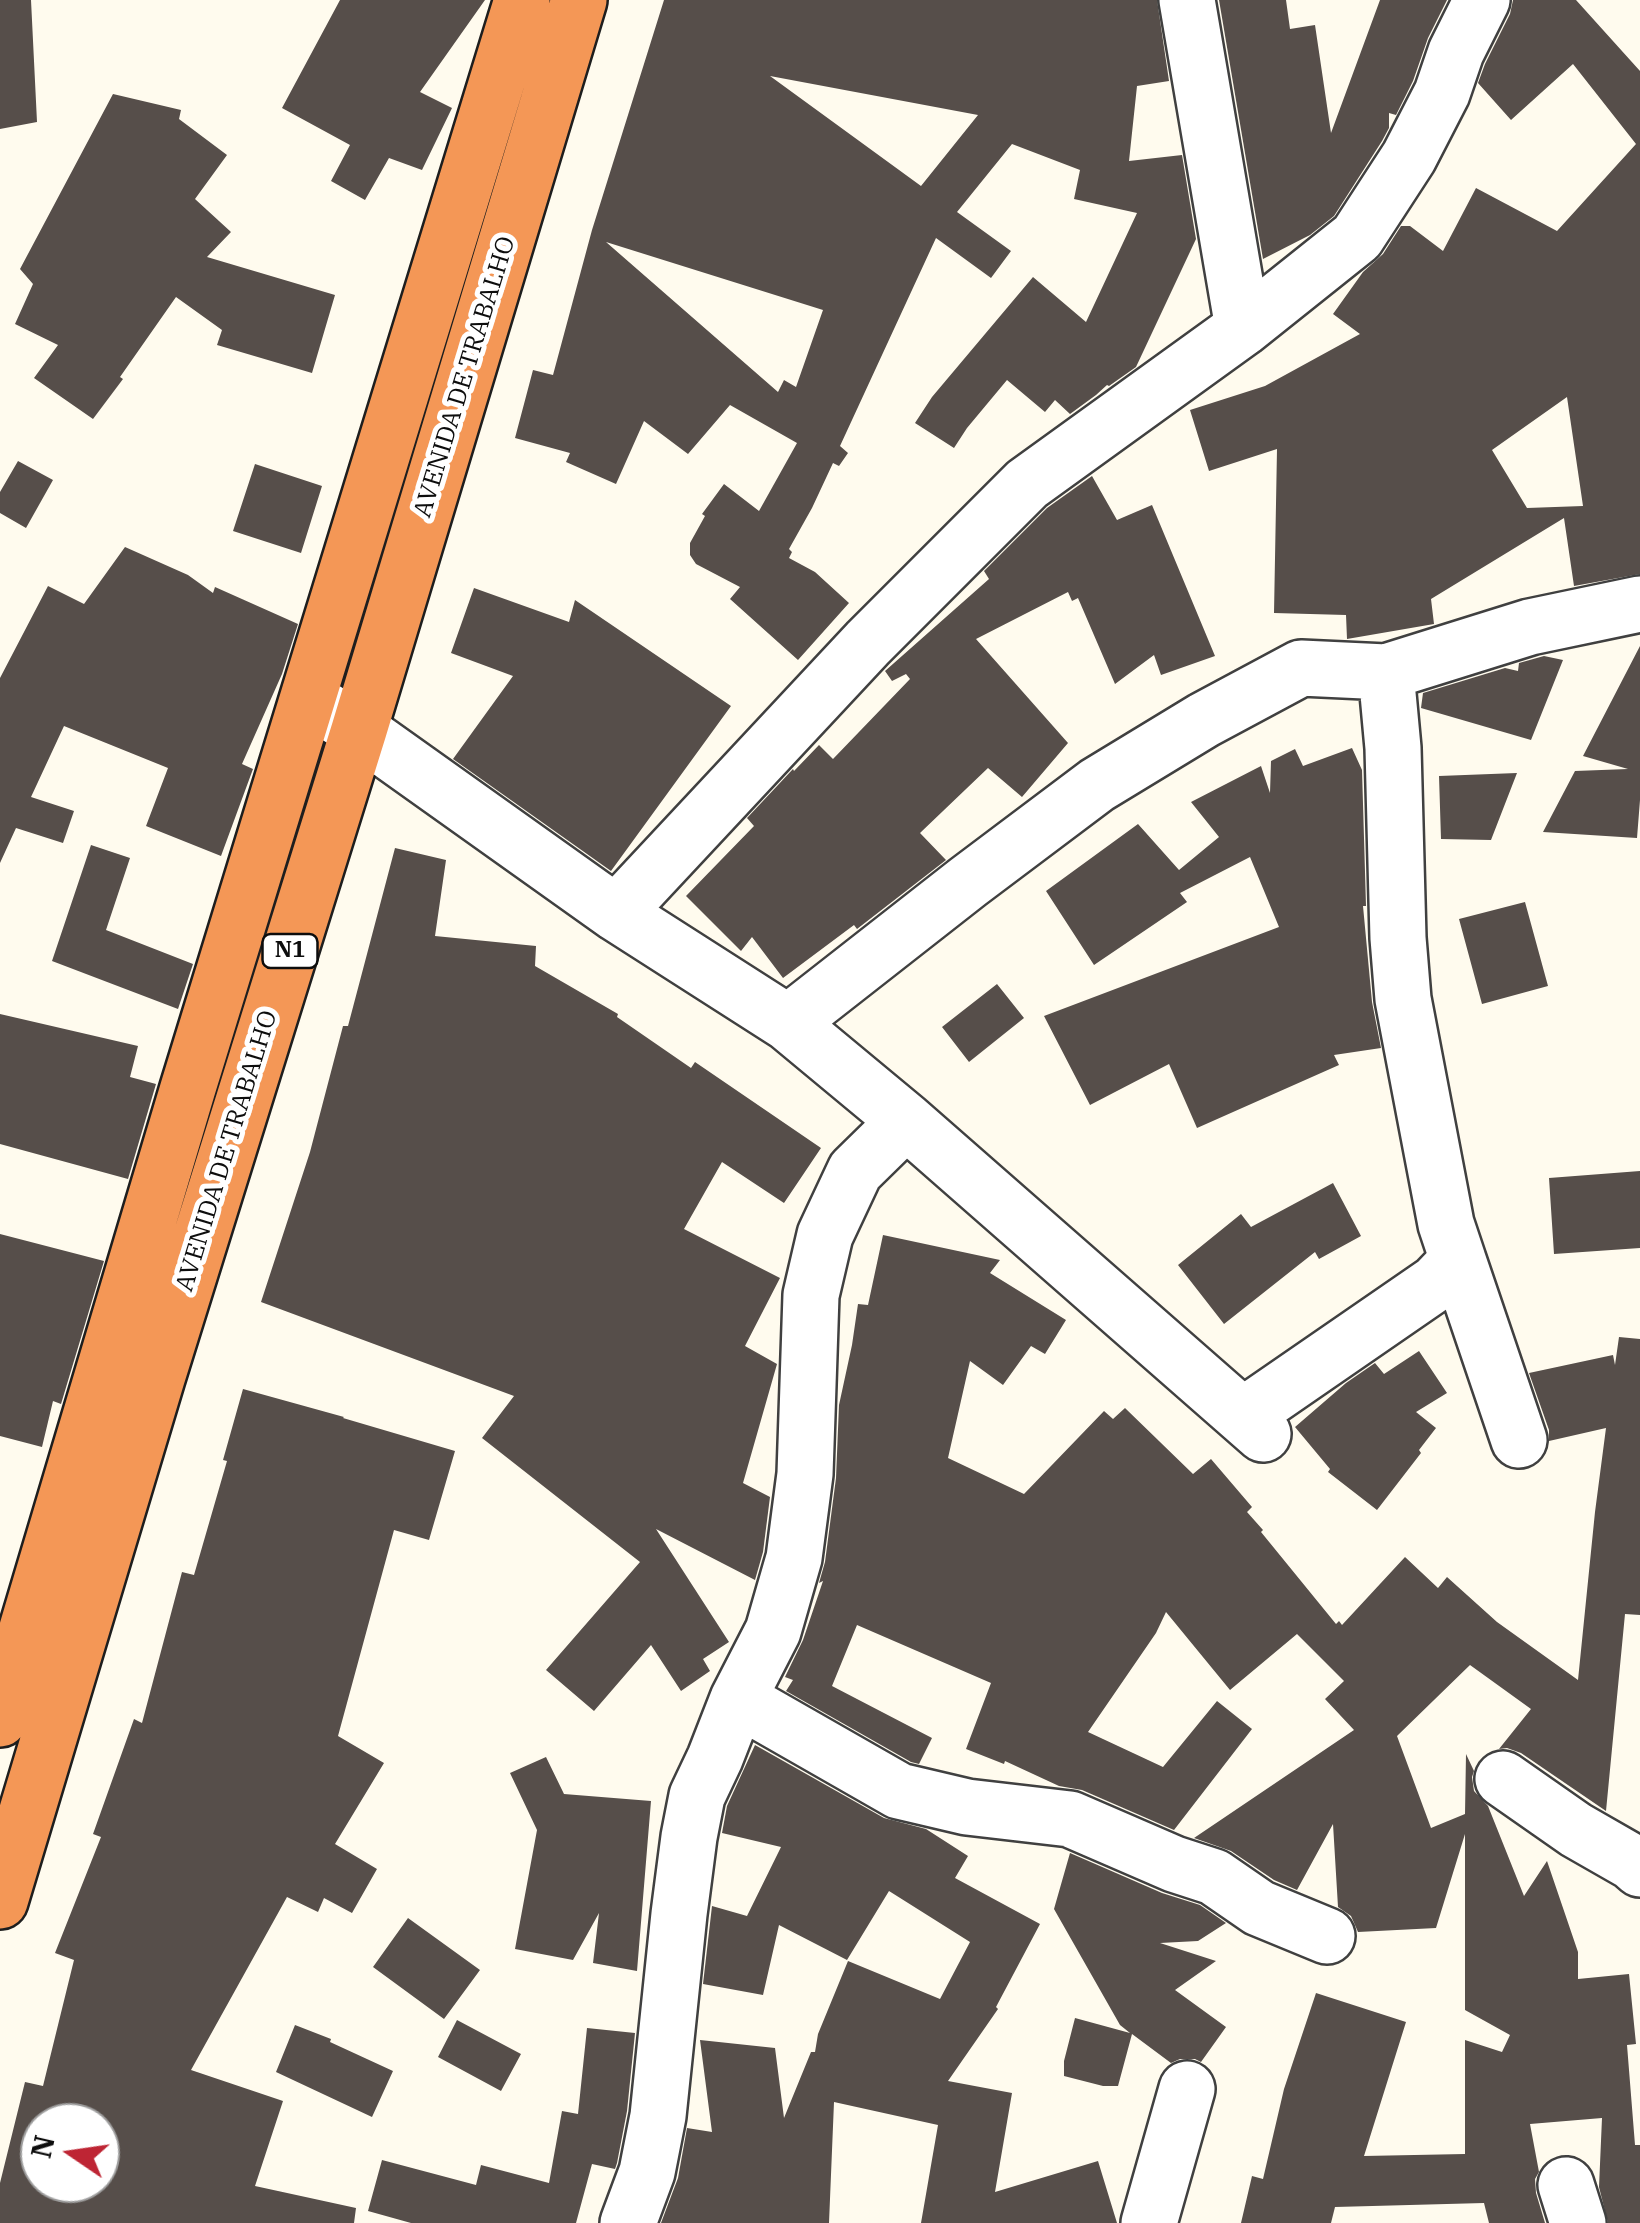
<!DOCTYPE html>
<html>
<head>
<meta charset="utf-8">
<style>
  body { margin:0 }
  #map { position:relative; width:1640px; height:2223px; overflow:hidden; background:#fffbee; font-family:"IBM Plex Serif",serif }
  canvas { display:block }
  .north { position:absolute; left:20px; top:2103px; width:100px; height:100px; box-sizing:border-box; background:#fff; border:2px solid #9e9e9e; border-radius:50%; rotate:283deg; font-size:28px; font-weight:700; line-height:40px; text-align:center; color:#0d0d0d }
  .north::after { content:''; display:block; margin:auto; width:35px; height:45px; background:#be2534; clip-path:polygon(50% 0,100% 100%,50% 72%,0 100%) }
</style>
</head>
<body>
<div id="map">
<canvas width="1640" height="2223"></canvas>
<div class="north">N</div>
</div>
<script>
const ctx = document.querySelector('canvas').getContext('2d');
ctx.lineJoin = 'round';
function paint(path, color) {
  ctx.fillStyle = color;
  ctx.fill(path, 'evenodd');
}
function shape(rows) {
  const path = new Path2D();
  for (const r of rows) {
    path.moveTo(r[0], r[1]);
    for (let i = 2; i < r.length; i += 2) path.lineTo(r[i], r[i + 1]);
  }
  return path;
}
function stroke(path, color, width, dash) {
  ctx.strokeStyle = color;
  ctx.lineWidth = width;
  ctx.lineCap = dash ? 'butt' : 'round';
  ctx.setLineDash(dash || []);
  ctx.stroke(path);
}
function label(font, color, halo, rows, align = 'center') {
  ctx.font = font + ' "IBM Plex Serif",serif';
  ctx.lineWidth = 10;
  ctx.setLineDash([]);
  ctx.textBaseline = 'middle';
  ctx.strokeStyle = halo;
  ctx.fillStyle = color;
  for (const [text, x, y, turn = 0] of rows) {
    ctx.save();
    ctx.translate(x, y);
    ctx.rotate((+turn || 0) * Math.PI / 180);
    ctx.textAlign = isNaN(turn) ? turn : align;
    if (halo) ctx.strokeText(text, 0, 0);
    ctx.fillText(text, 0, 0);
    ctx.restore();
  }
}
const building = shape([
  [0,0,31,0,37,122,0,129],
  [340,0,485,0,420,92,452,108,422,170,389,158,365,200,331,181,350,145,282,108],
  [664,0,1157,0,1169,81,1137,86,1129,161,1182,155,1196,239,1136,367,1109,386,1107,385,1096,395,1070,414,1055,400,1045,412,1007,380,967,428,954,448,915,423,932,397,1033,277,1086,322,1137,213,1074,199,1080,170,1012,144,957,212,1011,251,991,278,936,238,840,446,848,453,839,466,833,463,812,508,789,549,792,552,789,558,815,572,849,603,798,660,730,599,740,587,696,564,690,555,690,543,705,516,702,514,724,484,759,511,797,443,730,405,688,454,644,421,616,484,566,462,570,453,515,438,533,370,553,375,592,230],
  [770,76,978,115,921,186],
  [606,242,823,310,796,387,784,380,778,392],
  [1219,0,1286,0,1290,29,1315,25,1331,133,1380,0,1447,0,1428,38,1413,81,1396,115,1389,113,1389,128,1382,141,1334,216,1310,235,1263,259],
  [1513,0,1576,0,1640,71,1640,574,1574,586,1564,518,1431,599,1434,624,1347,639,1346,615,1274,613,1277,449,1209,471,1190,410,1265,386,1360,334,1333,314,1363,272,1383,254,1401,226,1410,226,1443,251,1476,188,1557,231,1636,144,1573,64,1511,120,1478,83,1485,64,1510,14],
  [1567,397,1583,506,1527,508,1492,450],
  [113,94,181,110,179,119,227,155,195,199,231,232,207,257,335,295,312,373,217,345,222,330,176,297,120,377,123,379,93,419,34,378,58,345,15,324,33,284,20,269],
  [18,461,53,480,26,528,0,513,0,492],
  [255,464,322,486,301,553,233,531],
  [1092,476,1117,520,1152,505,1215,656,1161,675,1154,655,1115,684,1078,598,1072,601,1068,592,976,639,1068,743,1022,797,988,768,920,833,946,860,857,929,854,925,783,978,752,937,741,951,686,896,754,826,747,818,793,769,794,771,819,745,833,759,910,679,906,674,892,681,885,671,989,579,984,571,1047,508],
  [125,547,188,575,213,593,215,587,298,624,282,674,242,764,253,769,221,856,146,826,168,768,64,726,31,797,74,811,63,843,16,828,0,863,0,678,48,586,84,604],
  [474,588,569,622,575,600,731,706,611,871,453,759,513,676,451,653],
  [1640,646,1640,800,1637,838,1543,832,1575,771,1628,769,1583,756],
  [1544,656,1563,660,1531,740,1421,708,1423,693,1505,668,1518,671,1519,663],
  [1352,748,1362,770,1366,906,1363,906,1372,1002,1381,1048,1334,1055,1339,1065,1197,1128,1169,1064,1090,1105,1044,1016,1279,927,1250,857,1180,893,1187,902,1094,965,1046,891,1138,824,1179,870,1219,837,1191,802,1261,766,1270,793,1271,761,1295,749,1303,766],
  [1517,773,1491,840,1441,839,1439,776],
  [91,845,130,858,106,930,193,964,178,1009,52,961],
  [395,848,446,860,435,936,536,946,535,966,618,1014,617,1017,691,1068,695,1062,821,1148,784,1203,722,1162,684,1229,780,1278,745,1346,777,1364,743,1483,770,1497,763,1552,755,1580,656,1529,729,1642,703,1659,710,1671,681,1691,651,1645,594,1711,546,1670,640,1562,482,1438,514,1396,261,1302,310,1152,343,1026,348,1026],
  [1525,902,1548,986,1482,1004,1459,919],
  [997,984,1024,1018,969,1062,942,1027],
  [0,1014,138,1046,130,1077,156,1084,128,1179,0,1144],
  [1640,1171,1640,1248,1554,1254,1549,1178],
  [1333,1183,1361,1236,1319,1259,1315,1252,1224,1324,1178,1265,1241,1214,1251,1227],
  [0,1234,104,1261,61,1404,53,1401,42,1447,0,1436],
  [883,1235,1000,1260,990,1273,1066,1320,1045,1354,1031,1346,1003,1385,970,1361,948,1458,1024,1494,1104,1411,1113,1419,1125,1408,1193,1474,1211,1459,1252,1507,1247,1512,1263,1530,1261,1532,1336,1624,1339,1621,1342,1625,1405,1557,1438,1588,1447,1577,1497,1622,1578,1680,1595,1512,1606,1428,1549,1441,1549,1430,1529,1373,1613,1355,1615,1365,1619,1337,1640,1339,1640,1615,1625,1614,1606,1811,1521,1753,1507,1748,1499,1749,1531,1709,1470,1665,1397,1736,1431,1828,1465,1814,1466,1754,1474,1771,1472,1777,1474,1791,1488,1806,1524,1896,1547,1861,1578,1952,1578,1979,1629,1974,1636,2044,1627,2045,1635,2145,1640,2145,1640,2223,1608,2223,1599,2187,1602,2118,1530,2124,1539,2172,1535,2179,1536,2193,1545,2223,1489,2223,1484,2203,1335,2207,1331,2223,1241,2223,1252,2176,1263,2179,1284,2089,1316,1993,1406,2022,1364,2156,1465,2154,1465,2040,1502,2052,1510,2035,1465,2010,1465,1834,1436,1928,1358,1932,1351,1916,1338,1907,1333,1824,1297,1890,1274,1880,1231,1851,1194,1838,1354,1730,1325,1699,1344,1681,1297,1634,1230,1690,1166,1612,1156,1633,1088,1732,1163,1767,1217,1701,1252,1729,1174,1830,1082,1790,1059,1786,1005,1761,1004,1764,966,1749,991,1683,857,1625,832,1686,932,1738,919,1764,911,1762,786,1691,793,1680,785,1677,803,1640,823,1581,819,1583,825,1562,836,1478,839,1405,852,1345,858,1304,868,1305],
  [1419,1351,1447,1393,1416,1412,1436,1428,1419,1450,1421,1453,1377,1510,1328,1472,1330,1469,1295,1427,1346,1383,1375,1363,1384,1374],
  [243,1389,344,1417,343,1418,455,1451,429,1540,394,1530,338,1736,384,1763,335,1844,377,1869,352,1913,324,1898,318,1912,287,1897,191,2070,283,2101,255,2186,356,2208,354,2223,0,2223,0,2183,25,2082,43,2086,74,1960,55,1953,101,1837,93,1834,134,1719,142,1723,182,1572,194,1575,227,1461,223,1460],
  [40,2123,100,2123,100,2183,40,2183],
  [755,1745,884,1818,926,1829,968,1856,955,1878,1040,1924,996,2007,998,2009,948,2081,1012,2093,995,2192,1098,2161,1117,2223,921,2223,938,2125,834,2102,829,2223,661,2223,678,2178,687,2128,712,2132,700,2040,775,2048,784,2118,811,2052,815,2052,818,2034,848,1961,940,1999,970,1942,889,1891,847,1960,779,1925,763,1995,703,1984,712,1906,747,1916,781,1847,722,1833,727,1806],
  [546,1757,564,1794,651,1801,637,1971,593,1963,599,1913,573,1960,515,1949,537,1830,510,1773],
  [1070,1853,1162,1893,1200,1905,1226,1923,1198,1941,1160,1943,1216,1961,1175,1990,1226,2027,1201,2062,1195,2059,1180,2059,1171,2063,1132,2034,1118,2086,1103,2086,1064,2076,1064,2061,1075,2018,1130,2033,1120,2025,1054,1909],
  [408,1918,480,1970,444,2019,373,1967],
  [457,2020,521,2054,501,2091,438,2057],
  [295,2025,331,2039,330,2042,393,2071,372,2117,276,2072],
  [587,2028,635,2033,627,2111,617,2163,615,2169,592,2164,576,2223,411,2223,368,2211,382,2160,476,2185,481,2165,549,2183,562,2111,578,2114]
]);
const minor = shape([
  [1187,0,1243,328],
  [321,707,359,730,616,913,788,1023,906,1121,1263,1434],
  [616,913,868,643,1027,484,1243,328,1357,237,1409,157,1442,93,1456,52,1482,0],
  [788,1023,968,882,1097,785,1204,720,1301,668,1386,672,1530,627,1640,604],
  [1458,1260,1519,1440],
  [1243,1416,1436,1283,1458,1260,1446,1224,1403,999,1398,938,1393,748,1386,672],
  [738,1699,899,1791,967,1807,1070,1819,1174,1864,1214,1877,1259,1908,1327,1936],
  [1503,1779,1576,1830,1632,1862,1640,1869],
  [1566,2185,1578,2223],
  [628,2223,647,2172,658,2116,679,1914,689,1837,697,1796,715,1758,738,1699,773,1631,794,1558,805,1474,811,1295,825,1235,855,1171,906,1121],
  [1149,2223,1187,2089]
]);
const highway = shape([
  [0,1719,188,1088,522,0],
  [0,1901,157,1378,359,730,579,0]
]);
const shields = [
  [290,951,55]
];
const shieldNames = [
  ["N1",290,951]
];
const streetNames = [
  ["AVENIDA DE TRABALHO",465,377,-73],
  ["AVENIDA DE TRABALHO",227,1151,-73]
];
paint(building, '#564e4a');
stroke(minor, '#404040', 60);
stroke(highway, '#1e1e1e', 60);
stroke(minor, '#fff', 55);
stroke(highway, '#f49756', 55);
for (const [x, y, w] of shields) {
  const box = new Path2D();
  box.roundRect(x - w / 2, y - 17, w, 34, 8);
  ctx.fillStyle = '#fff';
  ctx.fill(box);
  stroke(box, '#0d0d0d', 2.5);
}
label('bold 22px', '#0d0d0d', null, shieldNames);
label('25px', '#0d0d0d', '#fff', streetNames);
</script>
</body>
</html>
